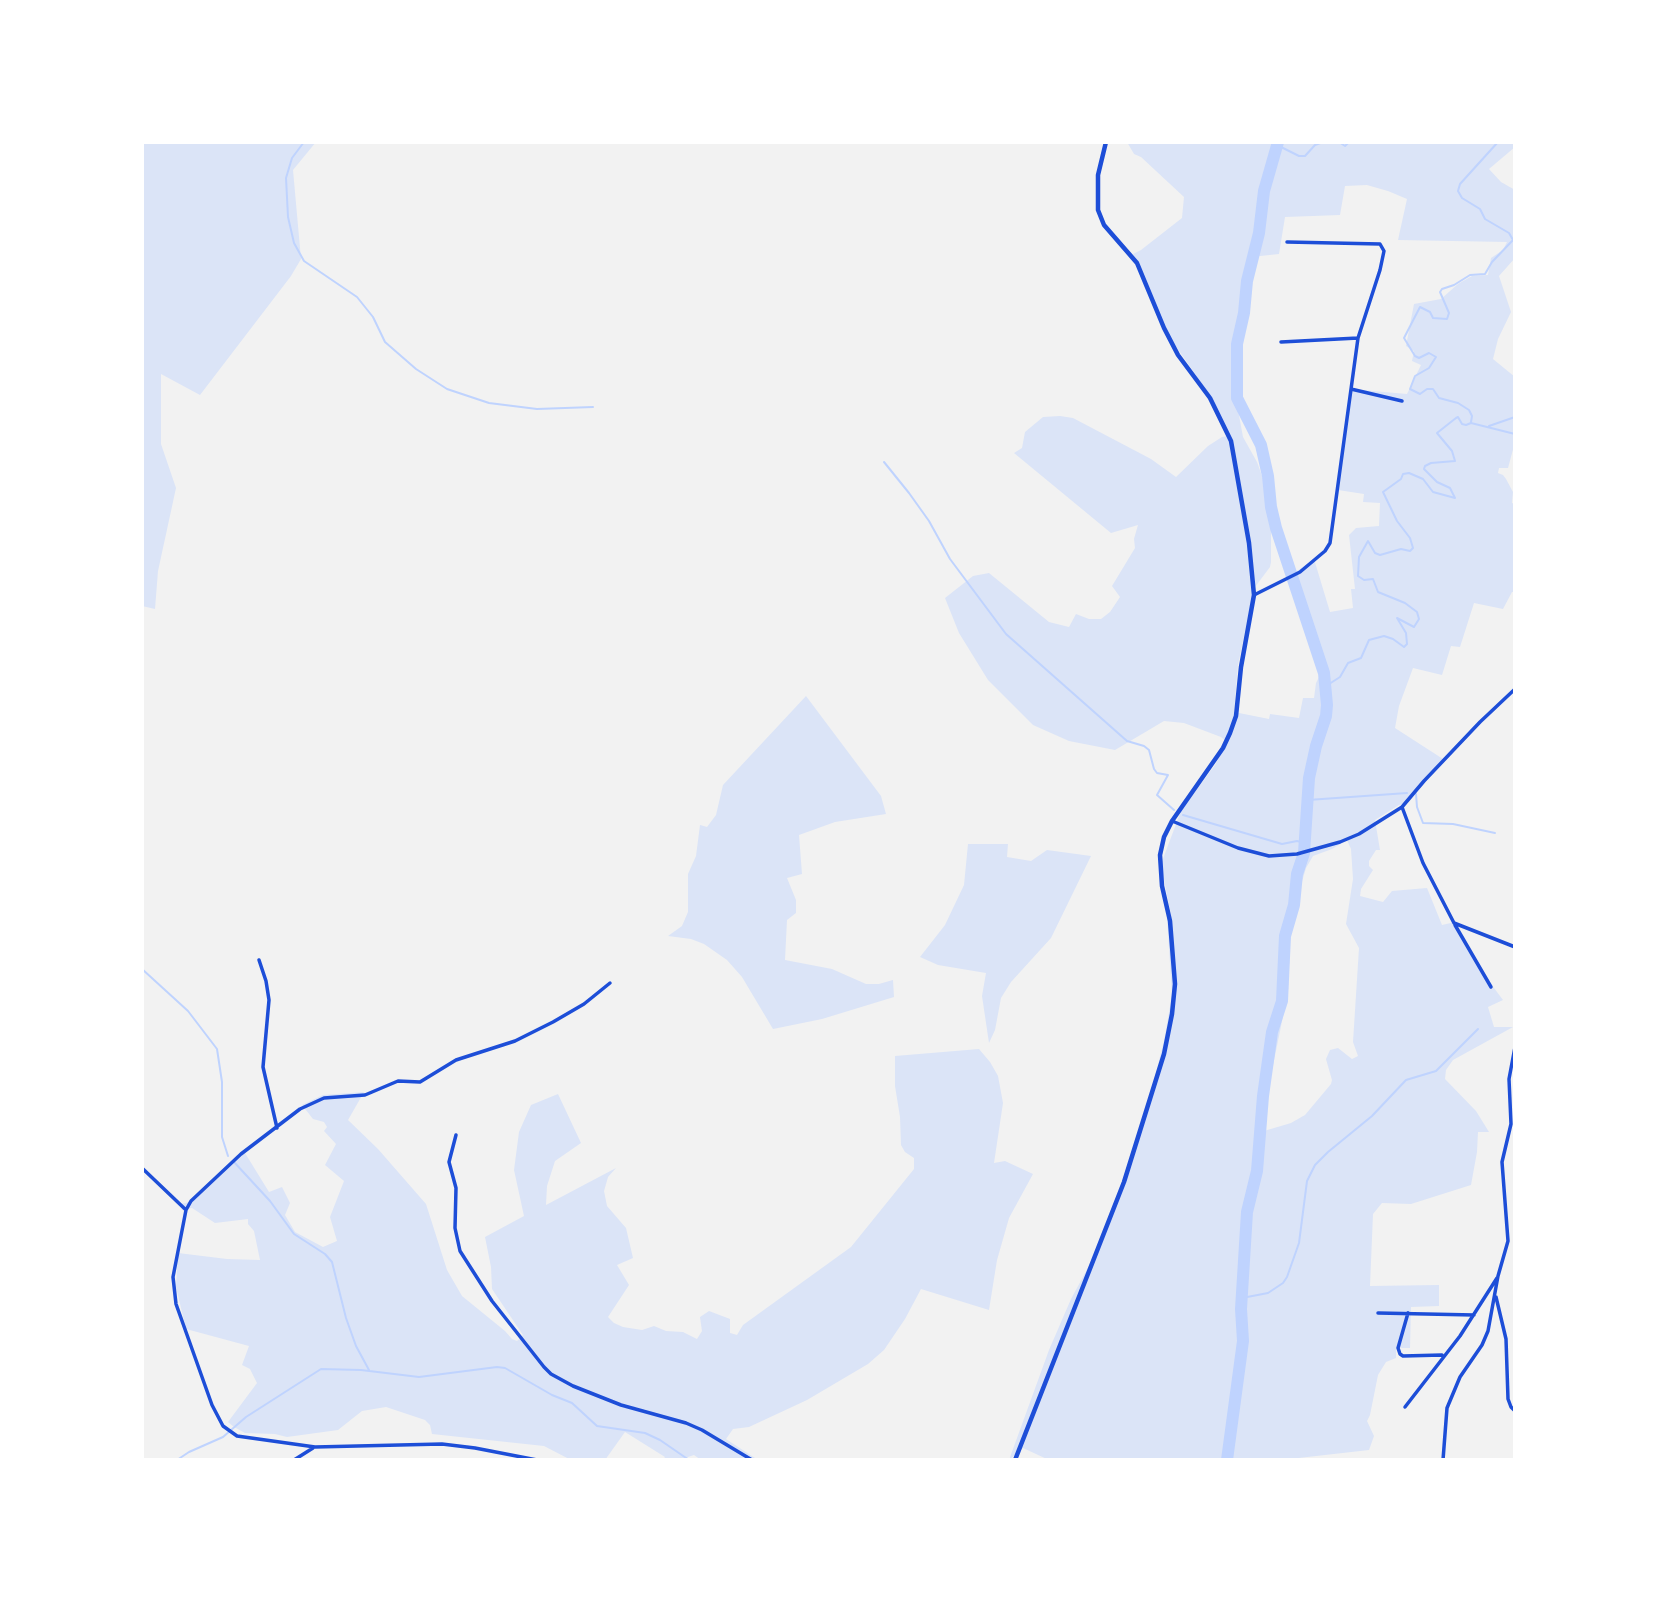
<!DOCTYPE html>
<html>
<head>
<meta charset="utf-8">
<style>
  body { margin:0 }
  #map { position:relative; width:1657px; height:1602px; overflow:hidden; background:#f2f2f2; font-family:Ubuntu,sans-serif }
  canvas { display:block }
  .frame { position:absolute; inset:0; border:144px solid #fff; pointer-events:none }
</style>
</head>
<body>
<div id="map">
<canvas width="1657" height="1602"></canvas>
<div class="frame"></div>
</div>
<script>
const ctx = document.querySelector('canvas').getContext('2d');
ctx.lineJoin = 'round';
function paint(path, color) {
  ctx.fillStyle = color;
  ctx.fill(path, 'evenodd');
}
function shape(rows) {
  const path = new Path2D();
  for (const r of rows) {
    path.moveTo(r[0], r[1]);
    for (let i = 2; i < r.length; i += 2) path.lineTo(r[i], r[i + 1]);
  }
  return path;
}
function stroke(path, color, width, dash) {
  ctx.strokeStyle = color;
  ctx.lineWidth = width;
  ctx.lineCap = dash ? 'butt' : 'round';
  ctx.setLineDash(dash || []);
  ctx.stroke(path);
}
const green = shape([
  [142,142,316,142,293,170,301,259,291,276,200,395,161,374,161,444,176,488,158,571,155,609,142,606],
  [1127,142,1515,142,1515,147,1489,169,1501,182,1515,190,1515,258,1499,276,1511,312,1498,339,1493,359,1515,377,1515,442,1508,468,1499,468,1498,473,1503,475,1506,479,1513,492,1512,503,1515,504,1515,592,1512,592,1503,609,1474,603,1460,647,1451,646,1442,675,1413,668,1399,706,1395,728,1443,759,1410,795,1409,802,1399,805,1375,820,1380,850,1376,850,1369,861,1369,866,1373,870,1361,889,1360,896,1383,902,1392,891,1427,888,1442,925,1455,922,1482,972,1503,1000,1488,1007,1494,1027,1513,1027,1453,1060,1446,1070,1445,1079,1476,1111,1489,1132,1478,1132,1477,1152,1471,1185,1411,1204,1382,1203,1373,1214,1370,1286,1439,1285,1439,1306,1411,1307,1410,1348,1396,1348,1396,1358,1386,1362,1378,1375,1370,1415,1367,1421,1374,1436,1369,1450,1281,1460,1049,1460,1023,1448,1009,1460,1049,1350,1071,1299,1104,1238,1152,1088,1164,1041,1172,995,1167,916,1171,915,1161,864,1181,811,1215,765,1227,742,1221,737,1184,723,1164,721,1115,750,1069,741,1033,725,988,680,959,633,945,598,973,576,989,573,1049,622,1069,627,1076,614,1089,619,1101,619,1110,612,1120,597,1112,586,1135,548,1134,539,1138,525,1111,533,1014,453,1022,448,1025,432,1043,417,1060,416,1073,418,1151,459,1176,477,1208,446,1222,437,1229,436,1207,391,1168,335,1144,286,1133,254,1141,250,1182,218,1184,197,1141,157,1134,154],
  [1367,185,1388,191,1407,199,1398,240,1507,242,1503,250,1491,258,1488,275,1472,276,1458,284,1441,299,1414,304,1406,346,1414,351,1412,361,1421,365,1407,394,1350,389,1338,490,1364,494,1363,502,1380,503,1379,526,1356,528,1349,535,1355,589,1351,589,1353,608,1330,612,1314,559,1290,576,1290,585,1323,669,1316,683,1314,698,1303,698,1299,718,1270,714,1269,719,1234,712,1238,665,1250,607,1255,587,1270,567,1271,562,1271,525,1266,487,1257,462,1243,437,1236,399,1237,347,1248,297,1251,257,1279,254,1285,217,1340,215,1345,186],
  [1347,840,1351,849,1353,879,1346,924,1359,948,1353,1042,1358,1056,1352,1059,1338,1048,1330,1050,1326,1059,1332,1080,1331,1084,1305,1115,1291,1123,1264,1131,1269,1085,1288,992,1291,919,1306,868,1313,856,1332,849],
  [806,696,881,796,886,814,835,822,799,835,802,874,787,878,796,900,796,913,787,920,785,960,832,969,866,984,879,984,893,980,894,997,822,1019,773,1029,742,977,727,960,704,944,691,939,668,936,682,926,688,912,688,874,696,856,700,825,707,827,716,815,723,785],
  [968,844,1008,844,1007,857,1031,861,1047,850,1091,856,1051,938,1011,982,1001,998,995,1030,989,1043,982,996,986,973,938,965,920,957,945,925,964,885],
  [979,1049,990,1062,998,1076,1003,1103,994,1163,1005,1161,1033,1174,1009,1218,997,1260,989,1310,921,1289,905,1319,884,1350,868,1364,807,1400,749,1427,733,1429,726,1439,758,1460,701,1460,694,1455,688,1457,686,1460,663,1460,665,1457,625,1432,605,1460,571,1460,544,1446,432,1434,430,1425,425,1420,386,1407,362,1411,338,1430,287,1437,275,1434,245,1433,234,1427,228,1422,257,1383,250,1369,242,1365,249,1346,186,1329,176,1287,178,1253,227,1259,260,1260,254,1231,248,1224,248,1219,215,1223,192,1208,182,1210,181,1204,193,1201,245,1153,269,1192,282,1187,290,1203,285,1215,295,1232,323,1247,337,1241,330,1217,344,1181,325,1165,336,1144,324,1131,327,1127,324,1122,313,1119,302,1105,323,1095,364,1092,348,1120,378,1149,426,1204,447,1270,462,1296,505,1331,512,1339,517,1341,523,1335,492,1289,491,1267,485,1237,524,1216,514,1170,519,1132,531,1105,558,1094,581,1143,555,1161,547,1186,546,1205,616,1168,608,1177,604,1191,607,1206,626,1228,633,1258,617,1265,629,1285,608,1317,614,1323,623,1327,642,1330,654,1326,666,1331,683,1332,697,1339,702,1331,700,1317,709,1311,730,1319,730,1333,737,1335,743,1325,851,1247,914,1169,914,1158,905,1152,901,1145,900,1117,895,1086,895,1056]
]);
const stream = shape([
  [304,142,292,158,286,178,288,217,294,243,304,261,357,297,373,317,385,342,416,369,447,389,489,403,537,409,593,407],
  [1339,142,1345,146,1349,142],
  [1276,150,1281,147,1299,156,1305,156,1315,145,1323,142],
  [1471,422,1472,416,1469,410,1458,403,1439,398,1433,389,1427,389,1420,394,1410,389,1415,376,1429,368,1436,357,1429,353,1419,358,1415,356,1404,338,1420,307,1430,312,1433,318,1447,319,1449,313,1440,292,1442,289,1454,285,1470,275,1485,274,1492,262,1513,240,1509,233,1485,219,1480,209,1462,198,1458,191,1460,184,1498,142],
  [1489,426,1515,417],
  [884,462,909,493,929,521,950,559,1006,634,1127,741,1144,746,1149,750,1154,769,1157,773,1168,775,1157,795,1174,810],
  [1326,686,1340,677,1348,663,1361,658,1369,640,1384,636,1393,639,1404,647,1407,644,1406,633,1397,618,1414,627,1419,619,1417,612,1405,603,1378,592,1373,579,1364,580,1358,576,1359,557,1368,541,1375,553,1380,555,1401,549,1410,551,1413,548,1410,538,1397,521,1383,492,1401,479,1403,474,1409,473,1423,479,1433,492,1455,498,1450,488,1437,482,1424,469,1425,466,1431,463,1455,461,1452,451,1437,433,1456,418,1458,417,1462,424,1466,425,1471,423,1515,434],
  [1416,794,1417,807,1423,823,1453,824,1495,833],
  [1308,800,1407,793],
  [1183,815,1282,844,1297,841,1305,843],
  [142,969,188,1011,217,1049,222,1082,222,1137,228,1156],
  [234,1162,270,1201,294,1234,325,1254,332,1262,346,1318,356,1346,369,1370],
  [1242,1298,1268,1293,1283,1283,1287,1277,1299,1243,1307,1181,1315,1165,1328,1152,1372,1116,1406,1080,1436,1071,1478,1029],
  [177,1460,189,1452,223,1437,246,1417,321,1369,361,1370,419,1377,497,1367,505,1368,552,1395,572,1403,597,1426,645,1433,660,1440,689,1460]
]);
const river = shape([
  [1227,1460,1243,1341,1241,1309,1247,1212,1257,1171,1263,1096,1272,1032,1282,1001,1285,936,1294,905,1297,874,1304,853,1309,778,1316,746,1326,716,1327,705,1324,673,1276,528,1271,507,1268,476,1261,445,1237,398,1237,344,1244,313,1247,281,1259,233,1264,191,1278,142]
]);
const minor = shape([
  [1287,242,1380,244,1384,251,1380,270,1358,338],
  [1351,389,1402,401],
  [1254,595,1300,572,1325,551,1330,543,1358,338,1281,342],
  [1402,807,1423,863,1454,923,1515,947],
  [1172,821,1238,848,1269,856,1297,854,1340,842,1359,834,1402,807,1424,781,1480,722,1515,689],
  [1455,925,1491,987],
  [259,960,266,981,269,1000,263,1067,277,1128],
  [456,1135,449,1162,456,1188,455,1228,460,1251,492,1301,544,1367,551,1374,573,1386,621,1405,686,1423,702,1430,752,1460],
  [142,1168,186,1210],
  [1496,1297,1506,1339,1508,1399,1511,1407,1515,1411],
  [1378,1313,1474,1315],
  [1408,1313,1398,1348,1400,1354,1403,1356,1442,1355],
  [1405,1407,1460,1336,1497,1278],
  [294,1460,313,1448],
  [537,1460,475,1448,442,1444,315,1447,237,1436,223,1426,212,1405,176,1304,173,1277,186,1210,191,1201,241,1154,300,1109,324,1098,365,1095,398,1081,420,1082,456,1060,515,1041,553,1022,584,1004,610,983],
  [1443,1460,1447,1408,1460,1377,1482,1345,1488,1331,1498,1276,1508,1241,1502,1162,1511,1124,1509,1079,1515,1047]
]);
const tertiary = shape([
  [1015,1460,1124,1182,1164,1054,1172,1014,1175,984,1170,921,1162,886,1160,855,1164,837,1172,821,1223,748,1230,733,1236,716,1241,667,1254,595,1249,543,1231,441,1210,398,1178,355,1164,328,1137,263,1104,225,1098,210,1098,175,1106,142]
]);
paint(green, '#dbe4f7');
stroke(stream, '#bfd3fe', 2);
stroke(river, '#bfd3fe', 12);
stroke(minor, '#1d4ed8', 3.5);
stroke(tertiary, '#1d4ed8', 4.5);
</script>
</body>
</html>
